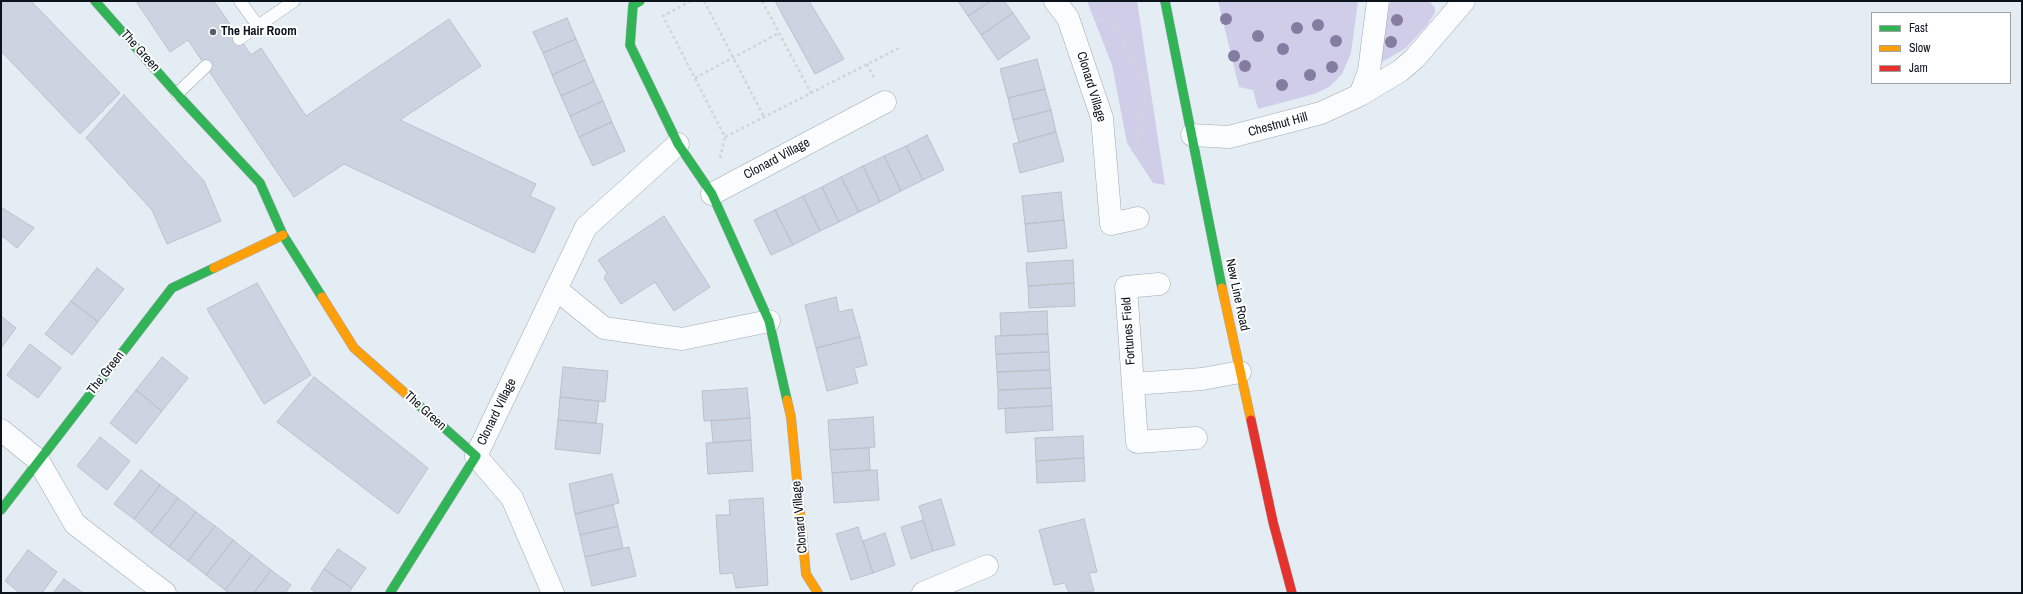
<!DOCTYPE html>
<html>
<head>
<meta charset="utf-8">
<style>
  body { margin:0 }
  #map { position:relative; width:2023px; height:594px; overflow:hidden; background:#e4ecf4; font-family:"Archivo Narrow",sans-serif }
  canvas { display:block }
  .frame { position:absolute; inset:0; border:2px solid #0b131c; pointer-events:none }
  .legend { position:absolute; left:1871px; top:12px; width:140px; height:72px; box-sizing:border-box; background:#fff; border:1px solid #9da1a4; margin:0; padding:5px 7px; list-style:none; font-size:12px; color:#0b131c }
  .legend li { display:flex; align-items:center; gap:8px; height:20px }
  .legend b { width:20px; border:1px solid #9da1a4 }
</style>
</head>
<body>
<div id="map">
<canvas width="2023" height="594"></canvas>
<div class="frame"></div>
<ul class="legend">
<li><b style="height:5px;background:#30b455"></b>Fast</li>
<li><b style="height:5px;background:#ff9f0a"></b>Slow</li>
<li><b style="height:5px;background:#e5322d"></b>Jam</li>
</ul>
</div>
<script>
const ctx = document.querySelector('canvas').getContext('2d');
ctx.lineJoin = 'round';
function paint(path, color) {
  ctx.fillStyle = color;
  ctx.fill(path, 'evenodd');
}
function shape(rows) {
  const path = new Path2D();
  for (const r of rows) {
    path.moveTo(r[0], r[1]);
    for (let i = 2; i < r.length; i += 2) path.lineTo(r[i], r[i + 1]);
  }
  return path;
}
function stroke(path, color, width, dash) {
  ctx.strokeStyle = color;
  ctx.lineWidth = width;
  ctx.lineCap = dash ? 'butt' : 'round';
  ctx.setLineDash(dash || []);
  ctx.stroke(path);
}
function label(font, color, halo, rows, align = 'center') {
  ctx.font = font + ' "Archivo Narrow",sans-serif';
  ctx.lineWidth = 4;
  ctx.setLineDash([]);
  ctx.textBaseline = 'middle';
  ctx.strokeStyle = halo;
  ctx.fillStyle = color;
  for (const [text, x, y, turn = 0] of rows) {
    ctx.save();
    ctx.translate(x, y);
    ctx.rotate((+turn || 0) * Math.PI / 180);
    ctx.textAlign = isNaN(turn) ? turn : align;
    if (halo) ctx.strokeText(text, 0, 0);
    ctx.fillText(text, 0, 0);
    ctx.restore();
  }
}
const green = shape([
  [1087,1,1137,1,1165,185,1153,183,1127,143,1112,65],
  [1218,1,1358,1,1351,53,1342,74,1329,87,1314,94,1258,109,1253,90,1239,87],
  [1391,1,1429,1,1435,8,1435,13,1427,25,1406,48,1382,62,1379,60,1387,9]
]);
const building = shape([
  [2,1,31,1,120,93,80,134,1,51,2,1],
  [136,1,214,1,251,55,261,48,306,116,449,19,481,66,400,120,536,184,530,196,555,208,534,253,344,164,294,197,188,40,170,52,136,1],
  [775,1,809,1,844,59,815,74,775,1],
  [958,1,991,1,968,16,958,1],
  [991,1,1004,1,1013,13,981,35,968,16,991,1],
  [1013,13,1030,38,998,60,981,35,1013,13],
  [567,18,576,39,543,53,533,32,567,18],
  [576,39,585,60,552,75,543,53,576,39],
  [1037,59,1045,89,1008,98,1000,69,1037,59],
  [585,60,594,81,561,96,552,75,585,60],
  [594,81,603,101,570,116,561,96,594,81],
  [1045,89,1051,110,1013,120,1008,98,1045,89],
  [124,95,204,181,221,221,167,244,152,210,86,138,124,95],
  [603,101,612,122,579,137,570,116,603,101],
  [1051,110,1056,132,1019,142,1013,120,1051,110],
  [612,122,625,151,593,166,579,137,612,122],
  [1056,132,1064,161,1020,173,1013,144,1056,132],
  [927,135,944,170,923,180,906,146,927,135],
  [906,146,923,180,901,191,884,156,906,146],
  [884,156,901,191,880,202,863,166,884,156],
  [863,166,880,202,859,212,841,177,863,166],
  [841,177,859,212,839,222,822,187,841,177],
  [822,187,839,222,820,231,803,196,822,187],
  [1061,192,1064,220,1025,224,1022,196,1061,192],
  [803,196,820,231,793,245,775,210,803,196],
  [1,207,34,228,17,248,1,235,1,207],
  [775,210,793,245,771,255,754,220,775,210],
  [664,216,710,287,674,311,655,282,621,304,604,278,607,273,598,260,664,216],
  [1064,220,1067,248,1028,252,1025,224,1064,220],
  [1073,260,1074,283,1028,286,1026,263,1073,260],
  [97,268,124,289,98,322,71,301,97,268],
  [257,283,311,375,264,404,207,309,257,283],
  [1074,283,1075,306,1029,308,1028,286,1074,283],
  [836,297,839,312,852,309,860,337,816,348,805,305,836,297],
  [71,301,98,322,72,355,45,334,71,301],
  [1047,311,1048,334,1001,336,1000,313,1047,311],
  [1,316,16,328,1,348,1,316],
  [1048,334,1049,352,996,354,995,336,1048,334],
  [860,337,867,365,854,368,858,383,827,391,816,348,860,337],
  [30,344,61,368,38,398,7,375,30,344],
  [1049,352,1050,370,997,372,996,354,1049,352],
  [162,357,188,378,162,411,136,390,162,357],
  [563,367,608,371,605,402,560,397,563,367],
  [1050,370,1051,388,998,390,997,372,1050,370],
  [314,377,428,468,398,514,277,422,314,377],
  [747,388,750,418,704,421,702,391,747,388],
  [1051,388,1052,406,998,409,998,390,1051,388],
  [136,390,162,411,136,444,110,423,136,390],
  [560,397,599,401,596,423,558,420,560,397],
  [1052,406,1053,430,1006,433,1005,408,1052,406],
  [873,417,875,447,830,450,828,420,873,417],
  [750,418,751,440,713,443,711,421,750,418],
  [558,420,603,424,600,454,555,449,558,420],
  [1083,436,1084,458,1036,461,1035,438,1083,436],
  [100,437,130,461,107,490,77,466,100,437],
  [751,440,753,471,708,474,706,443,751,440],
  [869,448,870,470,832,473,830,450,869,448],
  [1084,458,1085,481,1037,483,1036,461,1084,458],
  [141,470,160,485,134,519,114,504,141,470],
  [877,470,879,500,834,503,832,473,877,470],
  [612,474,619,503,575,514,569,484,612,474],
  [160,485,178,498,151,533,134,519,160,485],
  [178,498,196,512,169,547,151,533,178,498],
  [763,498,768,585,736,588,733,573,720,574,716,515,730,515,729,500,763,498],
  [941,499,955,545,933,551,919,506,941,499],
  [613,505,618,526,580,535,575,514,613,505],
  [196,512,215,526,188,561,169,547,196,512],
  [1084,519,1097,572,1089,573,1094,591,1069,593,1065,583,1054,585,1039,530,1084,519],
  [923,520,933,551,911,559,901,527,923,520],
  [215,526,233,540,206,575,188,561,215,526],
  [618,526,623,548,585,557,580,535,618,526],
  [858,527,873,573,851,580,836,534,858,527],
  [885,533,895,565,873,573,863,541,885,533],
  [233,540,252,555,225,590,206,575,233,540],
  [629,547,636,576,592,586,585,557,629,547],
  [338,549,366,568,352,588,324,569,338,549],
  [28,550,57,572,42,593,20,593,5,581,28,550],
  [252,555,271,570,254,593,229,593,225,590,252,555],
  [324,569,352,588,349,593,316,593,311,589,324,569],
  [271,570,291,585,285,593,254,593,271,570],
  [64,579,83,593,53,593,64,579]
]);
const path = shape([
  [691,1,663,16,725,137,901,47],
  [704,1,764,117],
  [762,1,811,93],
  [1096,21,1100,19,1115,27,1147,85,1135,149,1131,151],
  [867,64,874,78],
  [695,78,779,33],
  [720,158,725,137]
]);
const lane = shape([
  [240,1,258,26],
  [239,39,294,1],
  [177,94,206,66]
]);
const street = shape([
  [1055,1,1068,18,1102,118,1111,224,1138,218],
  [1360,95,1369,71,1378,1],
  [1192,135,1229,137,1321,113,1360,95,1400,71,1415,58,1464,1],
  [712,194,885,102],
  [1159,284,1126,287,1137,442,1196,438],
  [556,289,604,328,682,339,769,321],
  [1133,384,1202,379,1240,372],
  [1,430,38,460,75,524,165,593],
  [553,593,512,498,476,456,586,227,678,144],
  [923,593,987,566]
]);
const fast = shape([
  [95,1,177,94,260,183,283,235,322,297],
  [640,1,633,5,630,45,678,144,712,194,769,321,787,400],
  [1165,1,1222,288],
  [1,510,172,288,214,268],
  [390,593,476,456,414,401]
]);
const slow = shape([
  [214,268,283,235],
  [1222,288,1251,420],
  [322,297,354,348,414,401],
  [787,400,791,417,806,574,818,593]
]);
const jam = shape([
  [1251,420,1273,522,1292,593]
]);
const trees = [
  [1226,19],
  [1397,20],
  [1318,25],
  [1297,28],
  [1258,36],
  [1336,41],
  [1391,42],
  [1283,49],
  [1234,56],
  [1245,66],
  [1332,67],
  [1310,75],
  [1282,85]
];
const markers = [
  [213,32,4,"#575f68"]
];
const poiNames = [
  ["The Hair Room",221,32]
];
const streetNames = [
  ["The Green",140,51,48],
  ["Clonard Village",1091,87,73],
  ["Chestnut Hill",1278,125,-15],
  ["Clonard Village",777,159,-28],
  ["New Line Road",1237,295,78],
  ["Fortunes Field",1129,331,-94],
  ["The Green",106,373,-52],
  ["The Green",425,411,42],
  ["Clonard Village",497,412,-64],
  ["Clonard Village",800,517,-95]
];
paint(green, '#d0cde9');
paint(building, '#cdd4e1');
stroke(building, '#bbc0c9', 1);
stroke(lane, '#a2a9b1', 13);
stroke(street, '#a2a9b1', 23);
stroke(fast, '#a2a9b1', 10);
stroke(slow, '#a2a9b1', 10);
stroke(jam, '#a2a9b1', 10);
stroke(path, '#d2d5d8', 2.5, [3, 3]);
stroke(lane, '#fbfcfd', 12);
stroke(street, '#fbfcfd', 22);
stroke(fast, '#30b455', 9);
stroke(slow, '#ff9f0a', 9);
stroke(jam, '#e5322d', 9);
ctx.fillStyle = '#847ca1';
for (const [x, y] of trees) {
  ctx.beginPath();
  ctx.arc(x, y, 6, 0, 2 * Math.PI);
  ctx.fill();
}
for (const [x, y, r, color] of markers) {
  const dot = new Path2D();
  dot.arc(x, y, r, 0, 2 * Math.PI);
  ctx.fillStyle = color;
  ctx.fill(dot);
  stroke(dot, '#fff', 1.5);
}
label('bold 13px', '#0b131c', '#fff', poiNames, 'left');
label('13px', '#0b131c', '#fff', streetNames);
</script>
</body>
</html>
